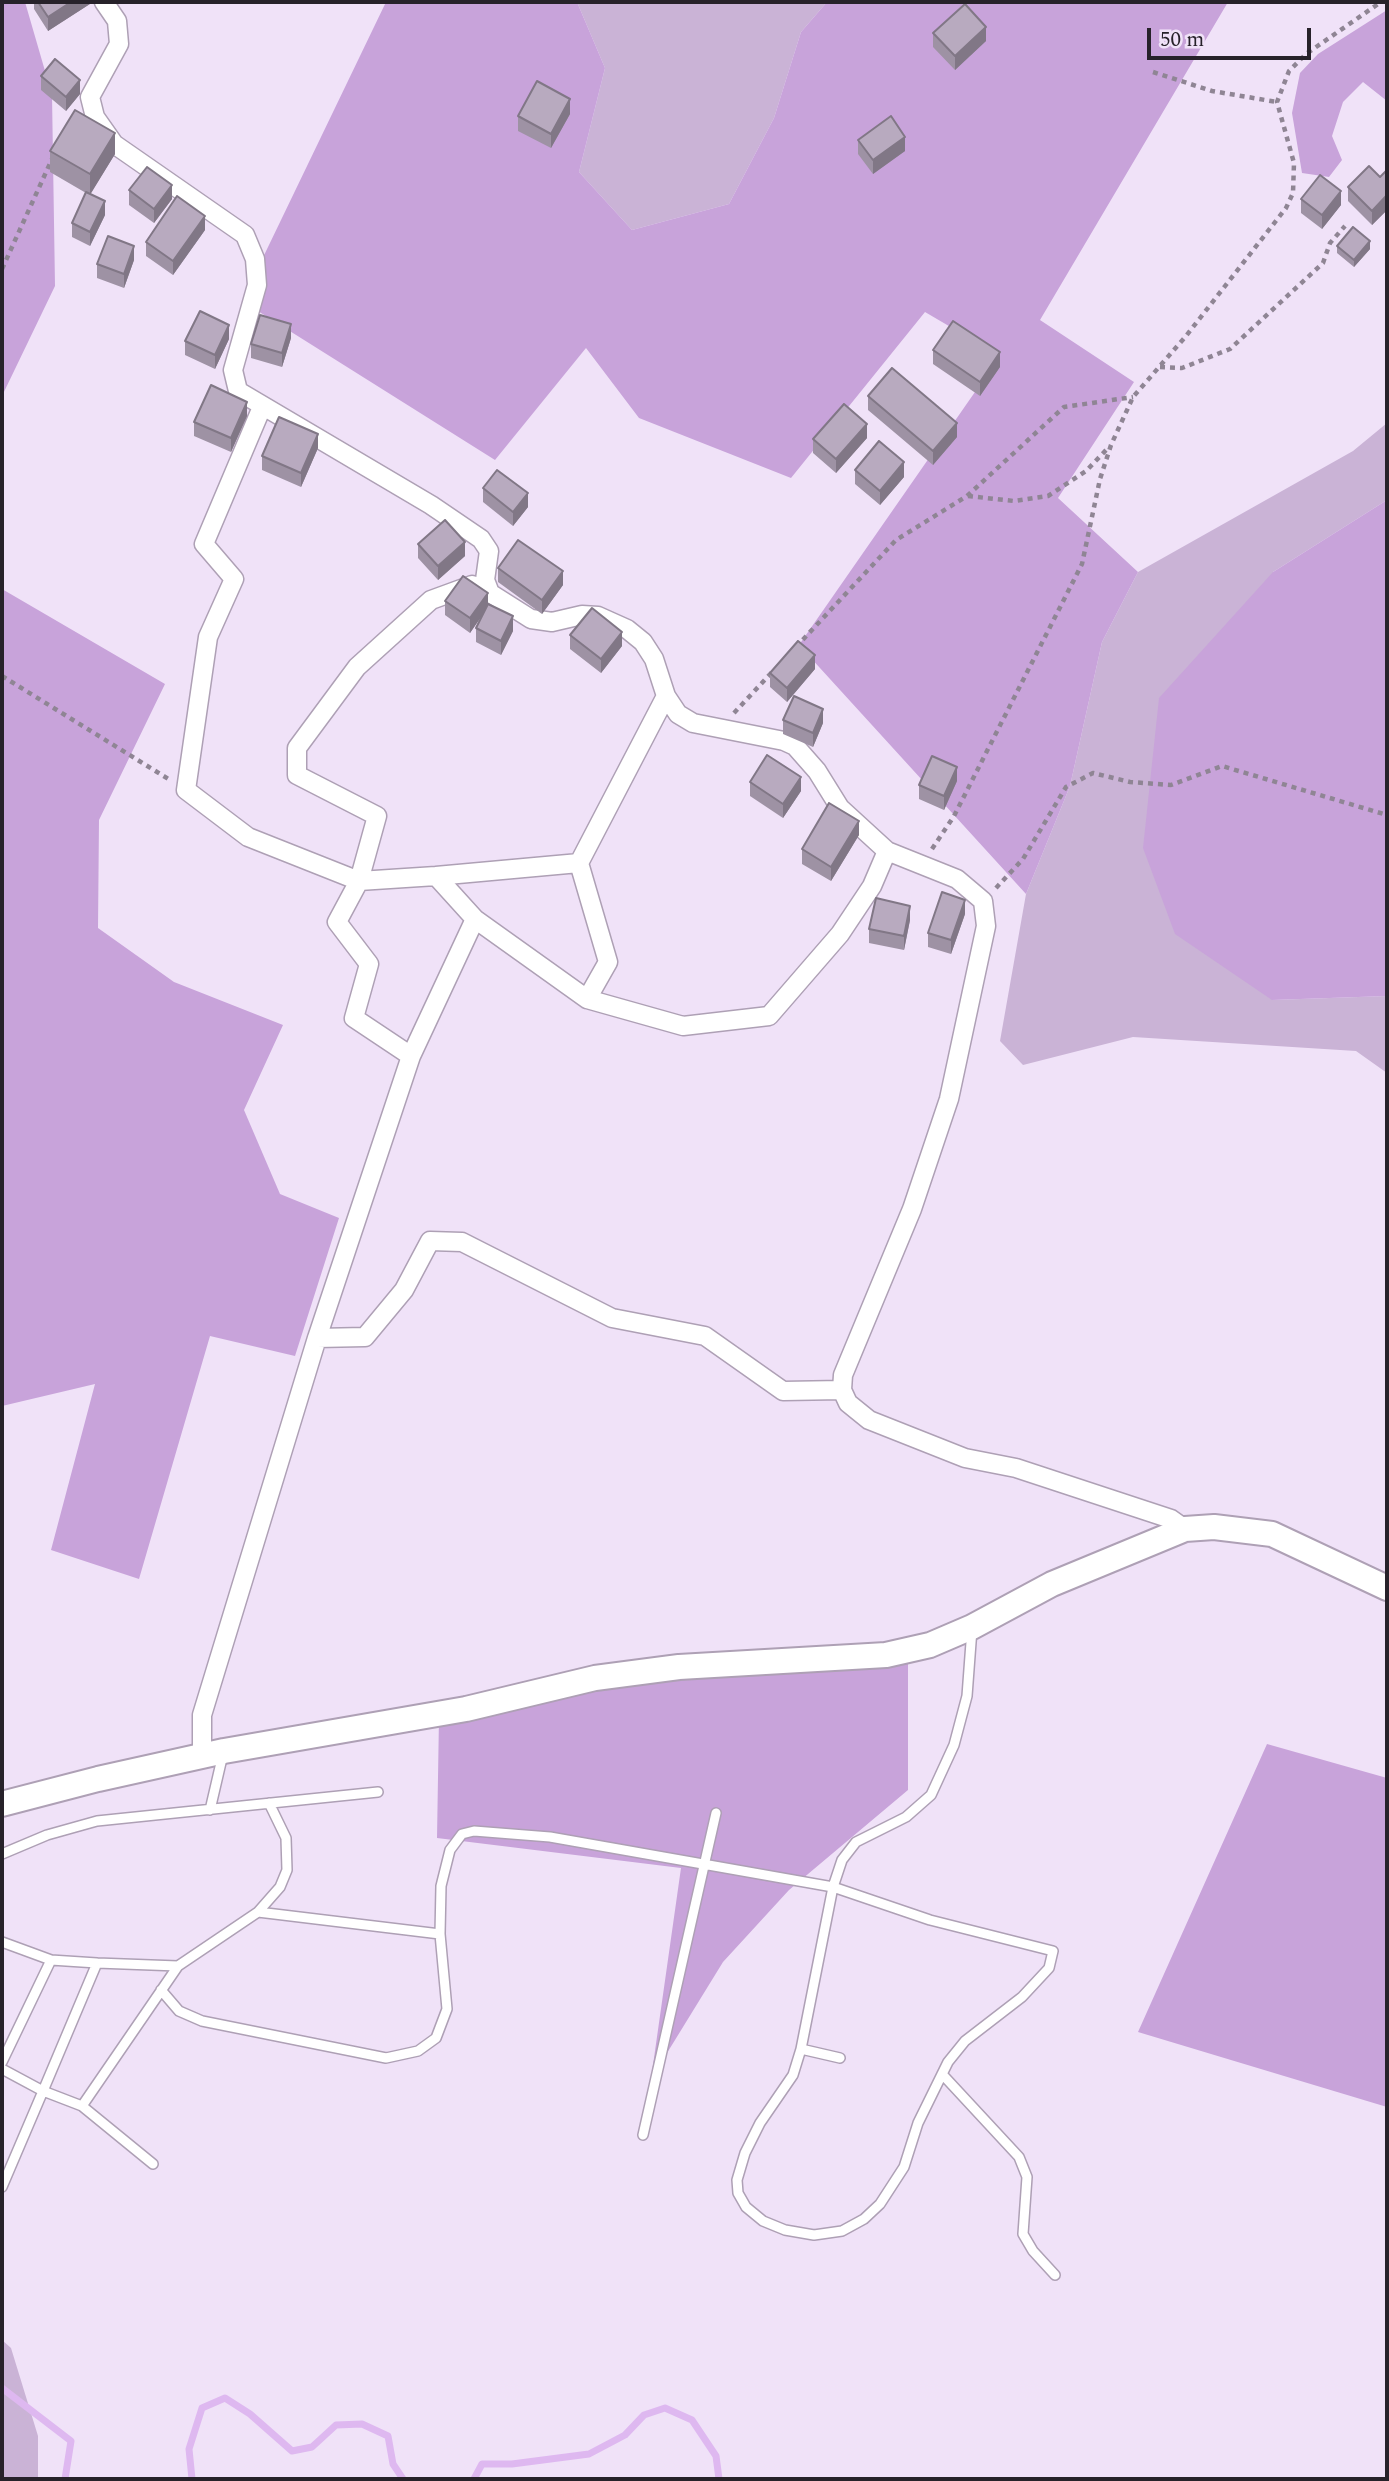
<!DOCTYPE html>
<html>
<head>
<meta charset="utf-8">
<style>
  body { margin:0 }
  #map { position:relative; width:1389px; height:2481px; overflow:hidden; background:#f0e2f8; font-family:Spectral,serif }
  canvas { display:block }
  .frame { position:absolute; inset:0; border:4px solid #27222a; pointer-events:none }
  .scale { position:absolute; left:1147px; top:28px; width:164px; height:32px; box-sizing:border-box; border:4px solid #27222a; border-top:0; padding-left:9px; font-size:21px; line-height:24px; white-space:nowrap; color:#27222a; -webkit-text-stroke:5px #f0e2f8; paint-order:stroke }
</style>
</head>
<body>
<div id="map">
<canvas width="1389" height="2481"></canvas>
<div class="frame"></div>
<div class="scale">50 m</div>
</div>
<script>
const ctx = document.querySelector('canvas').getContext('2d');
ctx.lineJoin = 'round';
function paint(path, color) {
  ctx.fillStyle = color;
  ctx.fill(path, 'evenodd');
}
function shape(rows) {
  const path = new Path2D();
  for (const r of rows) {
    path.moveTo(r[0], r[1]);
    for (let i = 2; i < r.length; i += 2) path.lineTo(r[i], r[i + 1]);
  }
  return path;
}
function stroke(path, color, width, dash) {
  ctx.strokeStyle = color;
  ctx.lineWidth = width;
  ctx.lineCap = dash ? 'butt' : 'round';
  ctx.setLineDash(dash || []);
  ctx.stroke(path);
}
const green = shape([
  [577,2,827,2,801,32,774,118,729,204,632,230,579,172,605,68],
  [1387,423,1387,500,1273,572,1272,1000,1387,996,1387,1073,1356,1051,1133,1037,1023,1065,1000,1041,1026,894,1070,786,1102,642,1138,572,1353,451],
  [2,2340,11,2348,38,2436,38,2479,2,2479]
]);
const forest = shape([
  [2,2,25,2,52,95,55,286,2,396],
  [386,2,577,2,605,68,579,172,632,230,729,204,774,118,801,32,827,2,1228,2,1040,320,1134,382,1058,498,1138,572,1102,642,1070,786,1026,894,799,645,1000,356,925,312,791,478,639,418,586,348,495,460,242,301],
  [1387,10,1387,101,1363,82,1343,102,1332,136,1342,160,1329,177,1302,173,1292,113,1300,73,1318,54],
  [1387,500,1387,996,1272,1000,1175,934,1143,848,1159,698,1273,572],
  [2,589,165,684,99,820,98,928,174,982,283,1025,244,1110,280,1194,339,1218,295,1356,210,1336,139,1579,51,1550,95,1384,2,1406],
  [908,1654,908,1790,789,1890,723,1962,651,2079,681,1868,437,1838,439,1717,671,1663],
  [1267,1744,1387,1778,1387,2107,1138,2032]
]);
const stream = shape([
  [2,2388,71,2441,65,2479],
  [192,2479,189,2449,202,2408,225,2398,250,2414,292,2451,312,2447,336,2425,362,2424,388,2436,393,2464,403,2479],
  [474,2479,482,2464,512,2464,589,2454,625,2435,644,2415,665,2408,692,2420,716,2456,719,2479]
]);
const path = shape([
  [1153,72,1212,91,1277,102],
  [2,269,52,159],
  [1160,367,1182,368,1230,349,1323,263,1330,243,1345,226],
  [968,496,1014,501,1048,496,1086,471,1109,447],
  [796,647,896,540,967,496,1064,407,1133,397],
  [2,676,170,780],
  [734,713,773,671],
  [932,849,954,816,1082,564,1100,479,1111,445,1133,397,1186,336,1286,208,1293,193,1294,163,1277,102,1289,71,1306,54,1381,2],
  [996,888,1023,859,1066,787,1093,773,1130,782,1171,785,1222,766,1387,815]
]);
const lane = shape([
  [210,1810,223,1754],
  [2,1854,47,1835,97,1821,378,1792],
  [833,1887,930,1920,1053,1951,1049,1968,1022,1997,965,2041,948,2062,918,2123,904,2167,880,2204,864,2219,842,2231,814,2235,785,2230,763,2221,746,2207,738,2193,737,2180,745,2153,760,2123,793,2075,801,2049,833,1887],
  [258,1912,280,1887,287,1870,286,1838,269,1803],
  [2,1942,51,1960,97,1963,43,2091,82,2106,153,2164],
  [97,1963,178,1966],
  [161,1990,179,2011,202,2021,386,2058,418,2051,436,2038,447,2009,440,1934],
  [801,2049,840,2058],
  [2,2062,51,1960],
  [2,2069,43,2091,2,2187],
  [942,2074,1019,2157,1027,2177,1023,2234,1033,2251,1055,2275],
  [82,2106,178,1966,258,1912,440,1934,441,1886,450,1850,462,1834,474,1831,550,1837,833,1887,842,1860,856,1842,906,1817,931,1795,954,1745,967,1696,972,1629],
  [643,2135,716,1813]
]);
const street = shape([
  [104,2,117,21,119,44,90,97,95,117,114,144,245,235,255,259,257,285,233,370,238,391,431,505,481,539,489,551,485,580,490,593,531,619,552,622,582,615,598,616,627,629,643,642,654,659,666,696,678,714,693,723,784,741,795,746,817,771,840,808,887,851,957,879,983,901,986,926,949,1099,912,1209,843,1375,842,1390,848,1403,869,1420,965,1458,1016,1468,1171,1519,1185,1529],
  [262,407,204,544,234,579,208,637,186,790,248,837,359,881,436,876,475,919],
  [436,876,579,863],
  [587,999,608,962,579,863,666,696],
  [411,1056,354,1018,369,964,337,922,359,881,377,816,297,775,297,748,357,667,431,600,472,585],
  [317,1338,365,1337,404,1290,430,1241,462,1242,612,1318,705,1336,783,1391,842,1390],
  [202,1756,202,1715,317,1338,411,1056,475,919,587,999,683,1026,769,1016,840,934,872,886,887,851]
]);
const secondary = shape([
  [2,1804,98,1779,224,1751,466,1709,595,1678,679,1667,886,1655,930,1645,972,1627,1052,1584,1185,1529,1214,1527,1272,1534,1387,1588]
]);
const wall = shape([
  [34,2,93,2,48,31,34,9],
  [933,33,986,41,955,70,933,47],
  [41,76,80,94,66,111,41,90],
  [570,114,551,148,518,131,518,116],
  [858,140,905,151,873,174,858,154],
  [50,151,115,154,90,194,105,215,90,246,72,237,72,223,86,193,50,172],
  [1348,187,1387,210,1372,225,1348,201],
  [129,190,172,199,154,223,129,205],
  [1301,199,1341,205,1322,229,1301,213],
  [205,230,173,275,146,256,146,242],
  [1337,246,1370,249,1354,267,1337,253],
  [134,260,124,288,97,278,97,264],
  [291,338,282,367,251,358,251,344],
  [229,339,215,369,185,355,185,341],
  [933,350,1000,367,980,396,933,364],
  [868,396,957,437,933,465,868,410],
  [247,416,231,452,194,436,194,422],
  [867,438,836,473,813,453,813,439],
  [318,448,301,487,262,470,262,456],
  [855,470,904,477,880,505,855,484],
  [483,488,528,507,513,526,483,502],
  [418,544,465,556,438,580,418,558],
  [498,568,563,585,542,614,498,582],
  [445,601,488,605,513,631,501,655,476,642,476,628,485,611,470,633,445,615],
  [570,635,622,646,601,673,570,649],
  [815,669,787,702,770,687,770,673],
  [783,720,823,723,813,747,783,734],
  [957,781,944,810,919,799,919,785],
  [750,782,801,791,783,818,750,796],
  [859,835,831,881,802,864,802,849],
  [965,914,951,954,928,947,928,933],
  [910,920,904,950,869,943,869,929]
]);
const shadedWall = shape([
  [71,2,93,2,48,31,48,17],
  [986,27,986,41,955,70,955,56],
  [80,80,80,94,66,111,66,97],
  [570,99,570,114,551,148,551,134],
  [115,133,115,154,90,195,90,174],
  [905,137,905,151,873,174,873,160],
  [172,185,172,199,154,223,154,209],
  [1341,191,1341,205,1322,229,1322,215],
  [1387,195,1387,210,1372,225,1372,211],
  [105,201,105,215,90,246,90,232],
  [205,216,205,230,173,275,173,261],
  [1370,241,1370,249,1354,267,1354,260],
  [134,246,134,260,124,288,124,274],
  [291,324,291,338,282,367,282,353],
  [229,325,229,339,215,369,215,355],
  [1000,352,1000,367,980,396,980,382],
  [247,402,247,416,231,452,231,438],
  [957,423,957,437,933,465,933,451],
  [867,424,867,438,836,473,836,459],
  [318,434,318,448,301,487,301,473],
  [904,462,904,477,880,505,880,491],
  [528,493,528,507,513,526,513,512],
  [465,542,465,556,438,580,438,566],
  [563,571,563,585,542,614,542,600],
  [488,593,488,607,470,633,470,618],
  [513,616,513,631,501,655,501,641],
  [622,632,622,646,601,673,601,659],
  [815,655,815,669,787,702,787,688],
  [823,709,823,723,813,747,813,733],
  [957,767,957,781,944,810,944,796],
  [801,777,801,791,783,818,783,804],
  [859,821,859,835,831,881,831,867],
  [965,900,965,914,951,954,951,940],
  [910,906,910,920,904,950,904,936]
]);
const building = shape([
  [38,2,71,2,48,17,38,2],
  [965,4,986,27,955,56,933,33,965,4],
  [55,59,80,80,66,97,41,76,55,59],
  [537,81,570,99,551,134,518,116,537,81],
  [75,110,115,133,90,174,50,151,75,110],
  [891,116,905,137,873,160,858,140,891,116],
  [1369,166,1380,177,1387,170,1387,195,1372,211,1348,187,1369,166],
  [147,167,172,185,154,209,129,190,147,167],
  [1320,175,1341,191,1322,215,1301,199,1320,175],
  [86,192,105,201,90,232,72,223,86,192],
  [177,196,205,216,173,261,146,242,177,196],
  [1353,227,1370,241,1354,260,1337,246,1353,227],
  [108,236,134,246,124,274,97,264,108,236],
  [200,311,229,325,215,355,185,341,200,311],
  [260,315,291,324,282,353,251,344,260,315],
  [953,321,1000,352,980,382,933,350,953,321],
  [892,368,957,423,933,451,868,396,892,368],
  [211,385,247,402,231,438,194,422,211,385],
  [844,404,867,424,836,459,813,439,844,404],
  [279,417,318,434,301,473,262,456,279,417],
  [879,441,904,462,880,491,855,470,879,441],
  [497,470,528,493,513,512,483,488,497,470],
  [445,520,465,542,438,566,418,544,445,520],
  [518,540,563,571,542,600,498,568,518,540],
  [463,576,488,593,470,618,445,601,463,576],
  [488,604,513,616,501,641,476,628,488,604],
  [592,608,622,632,601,659,570,635,592,608],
  [798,641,815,655,787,688,770,673,798,641],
  [794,696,823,709,813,733,783,720,794,696],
  [767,755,801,777,783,804,750,782,767,755],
  [932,756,957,767,944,796,919,785,932,756],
  [829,803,859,821,831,867,802,849,829,803],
  [942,892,965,900,951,940,928,933,942,892],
  [876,898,910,906,904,936,869,929,876,898]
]);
paint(green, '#cab3d6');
paint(forest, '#c8a3da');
stroke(stream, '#deb8f0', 7);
stroke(lane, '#aea0b5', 12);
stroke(street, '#aea0b5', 21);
stroke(secondary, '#aea0b5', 28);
stroke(path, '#8f8594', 4.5, [5, 5]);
stroke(lane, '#fff', 9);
stroke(street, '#fff', 18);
stroke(secondary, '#fff', 24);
paint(wall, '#9e92a4');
paint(shadedWall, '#817786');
paint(building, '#b8aabf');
stroke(building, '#817786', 2);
</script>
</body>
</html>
